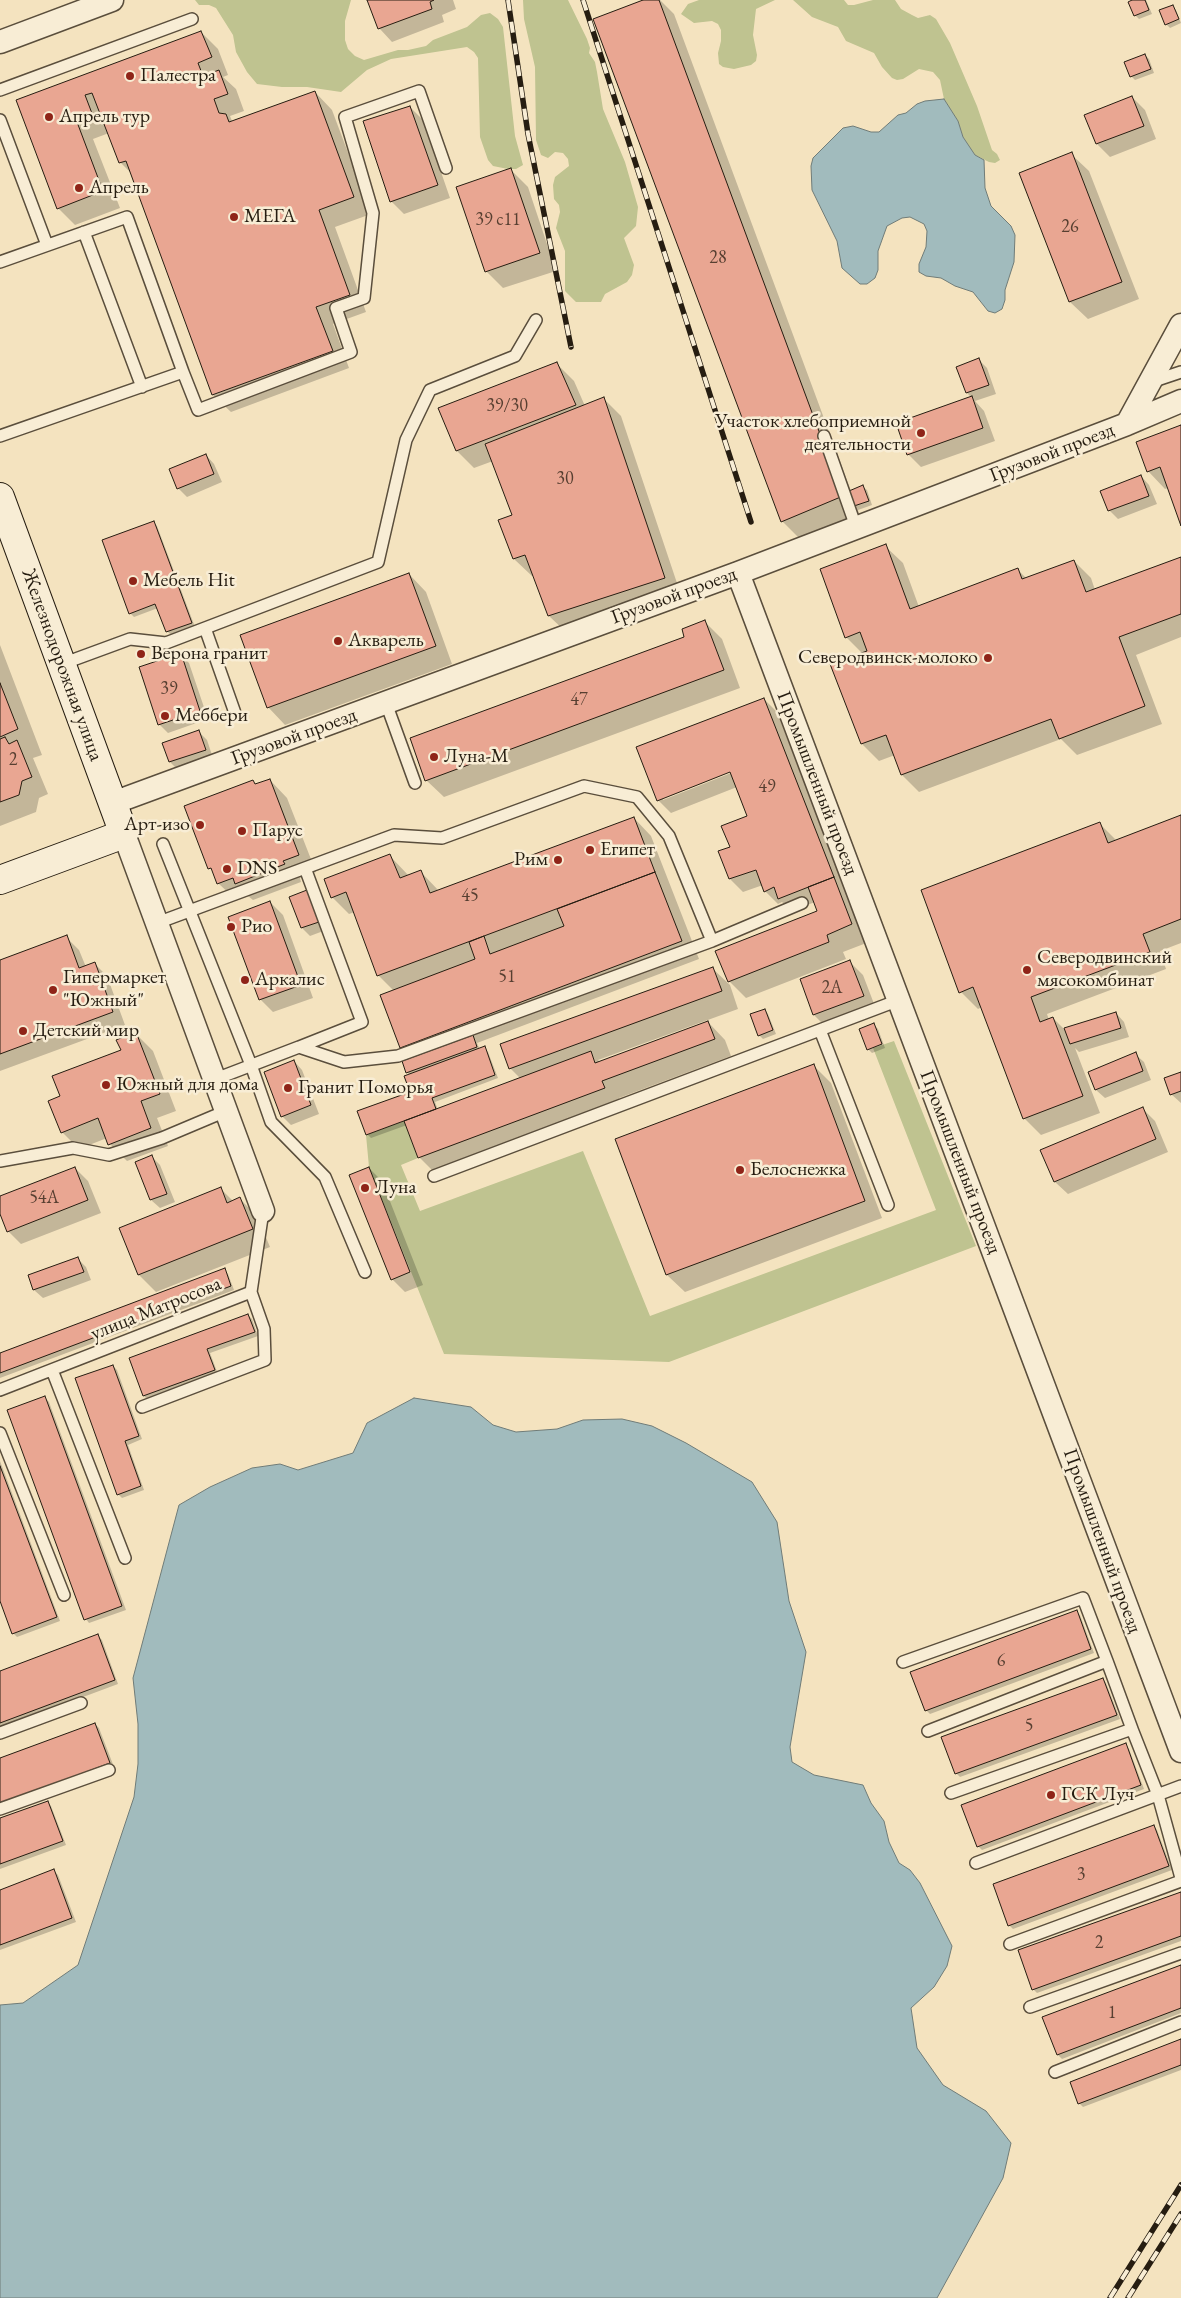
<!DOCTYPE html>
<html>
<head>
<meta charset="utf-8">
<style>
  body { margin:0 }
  canvas { display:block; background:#f4e3bf }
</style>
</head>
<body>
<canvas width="1181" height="2298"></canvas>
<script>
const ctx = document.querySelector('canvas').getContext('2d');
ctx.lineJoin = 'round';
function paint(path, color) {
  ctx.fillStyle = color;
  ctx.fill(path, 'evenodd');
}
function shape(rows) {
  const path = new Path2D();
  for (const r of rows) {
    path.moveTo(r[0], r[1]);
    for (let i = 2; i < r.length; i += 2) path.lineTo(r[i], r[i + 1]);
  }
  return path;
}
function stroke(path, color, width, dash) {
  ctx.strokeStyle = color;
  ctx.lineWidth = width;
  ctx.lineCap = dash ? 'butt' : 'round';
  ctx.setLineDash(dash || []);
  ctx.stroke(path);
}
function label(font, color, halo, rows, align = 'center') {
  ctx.font = font + ' "EB Garamond",serif';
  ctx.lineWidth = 5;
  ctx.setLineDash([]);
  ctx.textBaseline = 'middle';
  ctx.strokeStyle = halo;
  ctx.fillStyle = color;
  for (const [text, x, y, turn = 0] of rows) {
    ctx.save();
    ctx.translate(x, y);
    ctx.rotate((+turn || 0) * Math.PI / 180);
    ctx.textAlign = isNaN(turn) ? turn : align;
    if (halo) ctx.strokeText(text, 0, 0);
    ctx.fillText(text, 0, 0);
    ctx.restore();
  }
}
const green = shape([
  [195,0,351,0,345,21,345,40,348,49,355,56,364,60,398,50,408,50,426,46,433,40,467,27,481,15,490,13,498,19,503,27,515,136,523,165,516,169,508,169,493,166,488,160,480,137,478,58,474,52,467,47,391,59,367,70,341,92,307,87,282,87,257,84,247,72,236,52,233,35,216,8,209,5,199,5],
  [523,0,568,0,587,39,590,48,589,53,595,62,597,72,603,109,625,162,638,207,636,226,624,238,634,265,632,275,627,282,605,294,601,302,576,302,565,291,565,251,556,228,560,212,559,205,554,199,553,185,555,177,569,166,568,159,563,153,555,152,548,158,541,155,536,140,535,67,524,19],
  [699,0,775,0,756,9,753,35,757,55,756,61,751,65,734,69,723,67,719,64,718,53,721,41,721,30,718,24,712,21,694,23,681,14,688,4],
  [793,0,844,0,848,5,854,5,873,0,895,0,901,9,912,15,918,18,930,15,936,19,950,43,977,106,992,150,997,154,1000,160,995,163,989,162,975,155,963,137,958,121,944,99,940,80,933,72,919,69,903,79,897,80,892,78,882,67,874,53,846,41,838,27,812,17],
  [894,1041,976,1246,669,1362,444,1354,369,1167,366,1135,404,1121,418,1158,401,1165,420,1211,583,1151,650,1316,936,1210,873,1048]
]);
const water = shape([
  [944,99,958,121,963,137,975,155,984,160,985,188,991,206,1011,226,1015,235,1014,262,1005,290,1005,300,1002,309,995,313,988,311,973,292,955,286,941,278,926,276,919,272,919,264,926,247,927,231,924,224,910,217,902,218,887,226,878,251,878,270,875,278,867,284,860,284,842,268,837,241,812,190,811,166,813,158,843,128,853,126,871,132,879,132,898,115,906,113,917,104,925,101,944,99],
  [414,1398,471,1407,493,1425,516,1432,557,1429,583,1420,622,1419,652,1426,686,1443,752,1482,777,1522,789,1601,806,1652,790,1747,792,1762,814,1775,863,1785,871,1803,884,1821,889,1842,899,1863,910,1870,920,1883,952,1946,947,1966,934,1987,911,2008,917,2048,943,2085,986,2111,1011,2143,1003,2178,937,2298,0,2298,0,2005,23,2003,78,1965,134,1797,138,1764,138,1724,133,1678,179,1505,210,1487,252,1468,280,1464,298,1470,353,1453,367,1423,414,1398]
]);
const shadow = shape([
  [369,0,453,0,456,9,442,15,444,22,392,42,380,29],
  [647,0,660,0,674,14,851,491,863,487,867,490,872,505,858,510,859,514,799,538,782,521],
  [1135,0,1146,0,1152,14,1139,19,1135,15],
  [1173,6,1176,10,1181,23,1170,28,1166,24],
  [201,32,218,49,228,75,223,77,236,89,244,111,230,116,232,121,315,92,332,110,371,214,335,227,366,312,333,324,349,368,231,412,213,395,133,175,120,162,109,133,93,139,120,208,75,225,58,208,17,101],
  [1145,55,1149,59,1154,73,1135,80,1131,76],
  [1132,97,1145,110,1156,139,1110,157,1097,144,1086,116],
  [410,107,423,120,450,198,404,214,391,201],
  [1071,154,1089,171,1139,299,1088,319,1070,302,1020,174],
  [511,170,528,187,556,271,503,288,486,271],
  [979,360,987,368,996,394,975,401,984,411,995,441,921,467,908,454,972,398,967,393],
  [556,363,574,381,585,406,604,399,621,416,681,595,567,633,549,616,534,575,532,576,514,559,500,520,513,515,493,461,474,468,457,451],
  [1181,427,1181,522,1168,488,1165,489,1148,471],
  [206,455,214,464,222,482,187,497,178,488],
  [1141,476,1149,485,1157,504,1118,519,1110,511,1102,492],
  [153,522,157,526,195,627,171,635,167,631,158,608,134,617,130,613],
  [885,546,903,563,919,607,1018,570,1026,578,1074,561,1091,578,1095,590,1181,558,1181,637,1136,655,1162,724,1077,755,1061,739,919,792,902,775,895,755,879,761,862,744,863,654,846,637],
  [409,574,426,592,452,664,285,725,268,707],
  [705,622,722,639,740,688,444,797,426,780,686,638],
  [0,645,42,755,33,758,48,794,39,798,36,812,0,826],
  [180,654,189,663,208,719,168,733,159,724],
  [764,699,777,712,846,892,869,942,843,952,846,959,746,998,729,981,819,911,815,902,792,911,782,902,778,904,765,891,763,885,743,892,730,879,720,852,732,847,749,817,737,787,671,813,658,800],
  [735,769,736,771,663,800,663,797],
  [199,732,207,740,213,758,178,770,170,762],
  [270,780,287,798,316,872,300,878,301,882,253,900,248,896,236,900,218,883,215,873,210,868,253,781,256,785],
  [1181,817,1181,943,1160,951,1166,969,1047,1014,1049,1020,1053,1018,1064,1029,1116,1013,1124,1022,1129,1037,1079,1052,1075,1048,1100,1113,1041,1135,1024,1118,982,1007,978,1009,961,992,1100,824,1117,841],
  [634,818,651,836,699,959,477,1043,480,1050,484,1048,488,1052,498,1078,435,1102,438,1110,521,1079,510,1068,502,1045,712,968,730,985,738,1009,598,1060,600,1062,708,1022,725,1040,731,1056,619,1098,621,1105,436,1174,419,1157,407,1125,371,1138,367,1134,411,1092,410,1075,407,1072,412,1058,401,1048,382,996,394,991,378,975,355,912,349,914,332,897,390,856,409,876,420,871,439,891],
  [307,892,315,900,326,930,310,936,302,928],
  [270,902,283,915,313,998,273,1012,260,999],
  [66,937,79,950,86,967,94,963,107,976,125,1025,0,1071,0,961],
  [850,962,863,975,876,1009,827,1028,814,1015,801,980],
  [765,1010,768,1014,776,1034,763,1039,759,1035],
  [874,1025,878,1029,885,1048,872,1053,868,1049],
  [136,1034,153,1051,176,1111,157,1118,168,1146,127,1161,110,1144,107,1138,79,1149,62,1132],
  [1135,1054,1144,1062,1151,1080,1105,1098,1096,1090,1089,1072],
  [294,1061,302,1070,319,1114,291,1125,282,1116],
  [814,1066,831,1083,882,1218,685,1292,667,1275,617,1140],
  [1181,1073,1181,1103,1171,1094],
  [1142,1108,1155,1121,1168,1152,1068,1194,1055,1182],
  [152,1157,160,1165,175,1202,160,1208,151,1200,136,1163],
  [75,1168,88,1181,101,1213,21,1244,8,1231,0,1211,0,1198],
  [369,1168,382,1181,423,1285,405,1292,392,1279],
  [221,1189,233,1201,240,1199,257,1216,270,1247,156,1292,139,1275],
  [77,1258,86,1267,91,1280,43,1298,34,1290,29,1276],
  [224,1270,228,1274,234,1290,0,1378,0,1354],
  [248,1315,252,1319,258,1336,210,1353,218,1374,148,1400,144,1396,131,1358],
  [113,1366,117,1370,142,1439,128,1445,144,1490,122,1498,118,1494],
  [45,1398,49,1402,126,1610,89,1623,86,1619],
  [0,1461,60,1621,17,1637,13,1633,0,1597],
  [1076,1612,1080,1615,1094,1653,930,1714,926,1710],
  [98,1636,102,1640,118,1684,0,1728,0,1672],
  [1103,1679,1106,1683,1120,1719,960,1777,956,1773],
  [95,1724,99,1728,114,1767,0,1809,0,1759],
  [1126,1745,1129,1749,1144,1789,982,1850,978,1846],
  [47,1802,51,1806,66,1845,0,1869,0,1820],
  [1154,1826,1157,1830,1172,1870,1013,1929,1009,1925],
  [54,1871,58,1875,76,1922,0,1950,0,1891],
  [1181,1893,1181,1941,1037,1993,1033,1989],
  [1181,1966,1181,2013,1062,2059,1058,2055],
  [1181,2040,1181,2070,1083,2107,1079,2103]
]);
const building = shape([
  [367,0,434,0,430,2,432,9,378,29,367,0],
  [643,0,659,0,843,496,781,522,593,19,643,0],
  [1132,0,1145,0,1149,10,1134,16,1128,2,1132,0],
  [1173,5,1179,19,1165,25,1159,10,1173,5],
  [201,31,212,57,198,63,203,76,219,70,228,94,214,99,219,113,226,114,229,122,315,91,354,197,319,210,350,295,316,307,333,351,212,395,126,161,119,163,92,93,85,95,93,116,77,122,103,191,57,209,16,100,201,31],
  [1145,54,1151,69,1130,77,1124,62,1145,54],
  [1132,96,1144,126,1096,144,1084,115,1132,96],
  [410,106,438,185,390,202,363,121,410,106],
  [1072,152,1122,282,1069,302,1019,173,1072,152],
  [511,168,540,253,485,272,456,187,511,168],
  [979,358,989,385,966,393,956,367,979,358],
  [557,362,576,405,456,451,438,408,557,362],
  [972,396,983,428,907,455,896,423,972,396],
  [604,397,665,578,548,616,525,555,513,559,498,520,512,515,485,444,604,397],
  [1181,425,1181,526,1160,467,1147,472,1136,442,1181,425],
  [206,454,214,474,177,489,169,469,206,454],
  [1141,475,1149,496,1108,511,1100,491,1141,475],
  [863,485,869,501,854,506,849,491,863,485],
  [154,521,192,623,166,632,155,604,129,614,102,540,154,521],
  [886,544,910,609,1018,568,1022,579,1074,560,1086,592,1181,557,1181,614,1119,637,1145,706,1059,739,1051,719,901,775,886,735,861,744,830,664,867,651,860,632,845,638,820,569,886,544],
  [409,573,436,646,267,708,240,635,409,573],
  [705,620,724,670,425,781,410,738,684,637,682,629,705,620],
  [181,653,200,711,158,725,139,667,181,653],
  [0,683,18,729,0,737,0,683],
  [764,698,834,877,778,899,774,887,764,892,756,870,729,879,718,851,730,847,721,826,747,816,730,772,657,801,636,747,764,698],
  [199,730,206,750,169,762,162,743,199,730],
  [5,737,9,744,17,740,32,777,22,781,19,795,0,802,0,739,5,737],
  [270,779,299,855,283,861,285,864,235,884,233,878,217,884,211,868,208,869,184,806,253,780,255,784,270,779],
  [1181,815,1181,919,1143,934,1150,952,1031,997,1040,1022,1053,1017,1083,1096,1023,1119,973,987,959,993,921,890,1100,822,1108,843,1181,815],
  [634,817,655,872,377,976,346,892,331,898,324,879,390,854,400,878,421,870,430,893,634,817],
  [655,872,682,941,400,1048,380,995,475,959,469,942,484,936,490,954,564,926,557,909,655,872],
  [834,877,852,924,827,935,829,942,728,982,715,951,817,911,808,887,834,877],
  [307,890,319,922,301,928,289,897,307,890],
  [270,901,301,985,259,1000,228,917,270,901],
  [67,935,79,968,95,962,113,1012,0,1054,0,960,67,935],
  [850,960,864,996,813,1015,800,979,850,960],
  [713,967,722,991,509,1069,500,1044,713,967],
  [765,1009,773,1030,758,1036,750,1014,765,1009],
  [1116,1012,1121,1028,1070,1044,1064,1028,1116,1012],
  [708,1021,715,1039,602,1081,605,1088,418,1158,404,1121,591,1051,595,1063,708,1021],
  [874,1023,882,1044,867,1050,859,1029,874,1023],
  [136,1032,160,1094,141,1101,151,1128,108,1145,98,1118,61,1133,48,1101,60,1096,52,1076,121,1050,116,1040,136,1032],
  [473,1035,477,1047,406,1073,402,1061,473,1035],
  [485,1046,495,1075,432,1098,436,1109,366,1135,357,1111,410,1092,404,1076,485,1046],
  [1136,1052,1143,1071,1095,1090,1088,1072,1136,1052],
  [294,1060,311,1105,281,1117,264,1072,294,1060],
  [814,1064,865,1201,666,1275,615,1139,814,1064],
  [1181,1072,1181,1091,1170,1095,1164,1078,1181,1072],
  [1143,1107,1156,1139,1054,1182,1040,1150,1143,1107],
  [152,1155,167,1194,150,1200,135,1162,152,1155],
  [75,1167,88,1200,7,1232,0,1214,0,1196,75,1167],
  [369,1167,410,1272,391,1280,349,1175,369,1167],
  [221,1187,227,1203,240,1197,253,1229,138,1275,119,1228,221,1187],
  [78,1257,84,1272,33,1290,28,1275,78,1257],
  [225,1268,231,1286,0,1373,0,1353,225,1268],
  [248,1314,255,1332,207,1349,215,1370,143,1396,129,1358,248,1314],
  [113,1365,139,1436,125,1441,141,1486,117,1495,75,1378,113,1365],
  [45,1396,122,1606,84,1620,7,1410,45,1396],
  [0,1466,57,1617,12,1634,0,1601,0,1466],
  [1077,1610,1091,1649,925,1711,910,1672,1077,1610],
  [98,1634,115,1680,0,1723,0,1671,98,1634],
  [1103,1678,1117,1715,955,1774,941,1737,1103,1678],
  [95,1723,110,1763,0,1804,0,1758,95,1723],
  [1126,1743,1141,1785,977,1847,961,1805,1126,1743],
  [48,1801,63,1841,0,1864,0,1818,48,1801],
  [1154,1825,1169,1866,1008,1926,993,1884,1154,1825],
  [54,1869,72,1918,0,1945,0,1890,54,1869],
  [1181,1892,1181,1936,1032,1990,1018,1950,1181,1892],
  [1181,1965,1181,2008,1057,2055,1042,2017,1181,1965],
  [1181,2039,1181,2065,1078,2104,1070,2082,1181,2039]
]);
const lane = shape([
  [0,90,192,19],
  [0,120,47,245],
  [84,232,142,387],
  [0,262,127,217,183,372,0,436],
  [183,372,198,410,351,352,336,308,364,298,373,213,345,117,419,91,446,168],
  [1151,382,1181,372],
  [824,436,856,527],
  [205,628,235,713],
  [62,664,130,639,166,643,378,562,406,440,430,390,515,356,536,320],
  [386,703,415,783],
  [163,844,251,1065,271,1122,325,1177,365,1272],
  [157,923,394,835,442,838,584,786,637,797,669,836,712,941],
  [820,1030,888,1205],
  [299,1047,362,1022,305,868],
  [213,1080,299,1047,344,1062,398,1056,712,941,802,903],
  [0,1161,73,1148,109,1155,162,1138,226,1111],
  [434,1176,899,1000],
  [52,1370,125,1558],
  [0,1390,251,1292,263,1211],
  [142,1407,265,1360,264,1329,251,1292],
  [0,1433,64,1595],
  [903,1662,1083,1598,1107,1661],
  [928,1731,1107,1661,1132,1729],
  [0,1733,81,1703],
  [951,1793,1132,1729,1158,1795,1181,1878],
  [0,1809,109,1770],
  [976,1863,1181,1786],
  [1010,1944,1181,1881],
  [1030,2007,1181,1953],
  [1055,2072,1181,2022]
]);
const street = shape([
  [0,42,112,0],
  [1127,424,1181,401],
  [738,573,1181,1751],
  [113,803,738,573,1127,424,1181,325],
  [124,834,263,1211]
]);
const secondary = shape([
  [0,497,124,834,0,880]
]);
const rail = shape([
  [508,0,528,134,571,347],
  [583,0,751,522],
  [1110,2298,1181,2185],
  [1128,2298,1181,2214]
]);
const markers = [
  [130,76,5,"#8f2418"],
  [49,117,5,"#8f2418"],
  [79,188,5,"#8f2418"],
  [234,217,5,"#8f2418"],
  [921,433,5,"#8f2418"],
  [133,581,5,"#8f2418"],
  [338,641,5,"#8f2418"],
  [141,654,5,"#8f2418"],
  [988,658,5,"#8f2418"],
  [165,716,5,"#8f2418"],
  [434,757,5,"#8f2418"],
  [200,825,5,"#8f2418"],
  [242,831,5,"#8f2418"],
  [590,850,5,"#8f2418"],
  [558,860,5,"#8f2418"],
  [227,869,5,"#8f2418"],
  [231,927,5,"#8f2418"],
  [1027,970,5,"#8f2418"],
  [245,980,5,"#8f2418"],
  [53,990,5,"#8f2418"],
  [23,1031,5,"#8f2418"],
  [106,1085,5,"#8f2418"],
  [288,1088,5,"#8f2418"],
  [740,1170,5,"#8f2418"],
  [365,1188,5,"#8f2418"],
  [1051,1795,5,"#8f2418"]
];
const numberNames = [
  ["39 с11",498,220],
  ["26",1070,227],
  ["28",718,258],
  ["39/30",507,406],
  ["30",565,479],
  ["39",169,689],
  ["47",579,700],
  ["2",13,760],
  ["49",767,787],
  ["45",470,896],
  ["51",507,977],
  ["2А",832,988],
  ["54А",44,1198],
  ["6",1001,1661],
  ["5",1029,1726],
  ["3",1081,1875],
  ["2",1099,1943],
  ["1",1112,2013]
];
const poiNames = [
  ["Палестра",140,76],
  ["Апрель тур",59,117],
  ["Апрель",89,188],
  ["МЕГА",244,217],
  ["Участок хлебоприемной",911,422,"right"],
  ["деятельности",911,445,"right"],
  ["Мебель Hit",143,581],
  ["Акварель",348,641],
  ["Верона гранит",151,654],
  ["Северодвинск-молоко",978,658,"right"],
  ["Меббери",175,716],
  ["Луна-М",444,757],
  ["Арт-изо",190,825,"right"],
  ["Парус",252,831],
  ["Египет",600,850],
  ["Рим",548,860,"right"],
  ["DNS",237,869],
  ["Рио",241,927],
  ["Северодвинский",1037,958],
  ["мясокомбинат",1037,981],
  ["Гипермаркет",63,978],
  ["\"Южный\"",63,1001],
  ["Аркалис",255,980],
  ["Детский мир",33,1031],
  ["Южный для дома",116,1085],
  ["Гранит Поморья",298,1088],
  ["Белоснежка",750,1170],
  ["Луна",375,1188],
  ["ГСК Луч",1061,1795]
];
const streetNames = [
  ["Грузовой проезд",1052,453,-21],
  ["Грузовой проезд",674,596,-20],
  ["Железнодорожная улица",62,665,70],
  ["Грузовой проезд",294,737,-20],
  ["Промышленный проезд",817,783,69],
  ["Промышленный проезд",960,1162,69],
  ["улица Матросова",156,1309,-22],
  ["Промышленный проезд",1102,1541,70]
];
paint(green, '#bfc390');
paint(water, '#a1bbbd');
stroke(water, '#707c78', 1);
paint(shadow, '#0003');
paint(building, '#e9a692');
stroke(building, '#261d11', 1);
stroke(lane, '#5a4e3c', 14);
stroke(street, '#5a4e3c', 25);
stroke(secondary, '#261d11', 30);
stroke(lane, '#f8edd5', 11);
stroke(street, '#f8edd5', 22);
stroke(secondary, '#f8edd5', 28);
stroke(rail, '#261d11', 5.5);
stroke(rail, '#f8edd5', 4, [11]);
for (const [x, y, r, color] of markers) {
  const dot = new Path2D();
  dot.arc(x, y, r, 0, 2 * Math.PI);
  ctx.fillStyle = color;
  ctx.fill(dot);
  stroke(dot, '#f8edd5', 2);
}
label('18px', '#573f31', null, numberNames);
label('20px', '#261d11', '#f8edd5', poiNames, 'left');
label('20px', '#261d11', '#f8edd5', streetNames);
</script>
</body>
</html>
